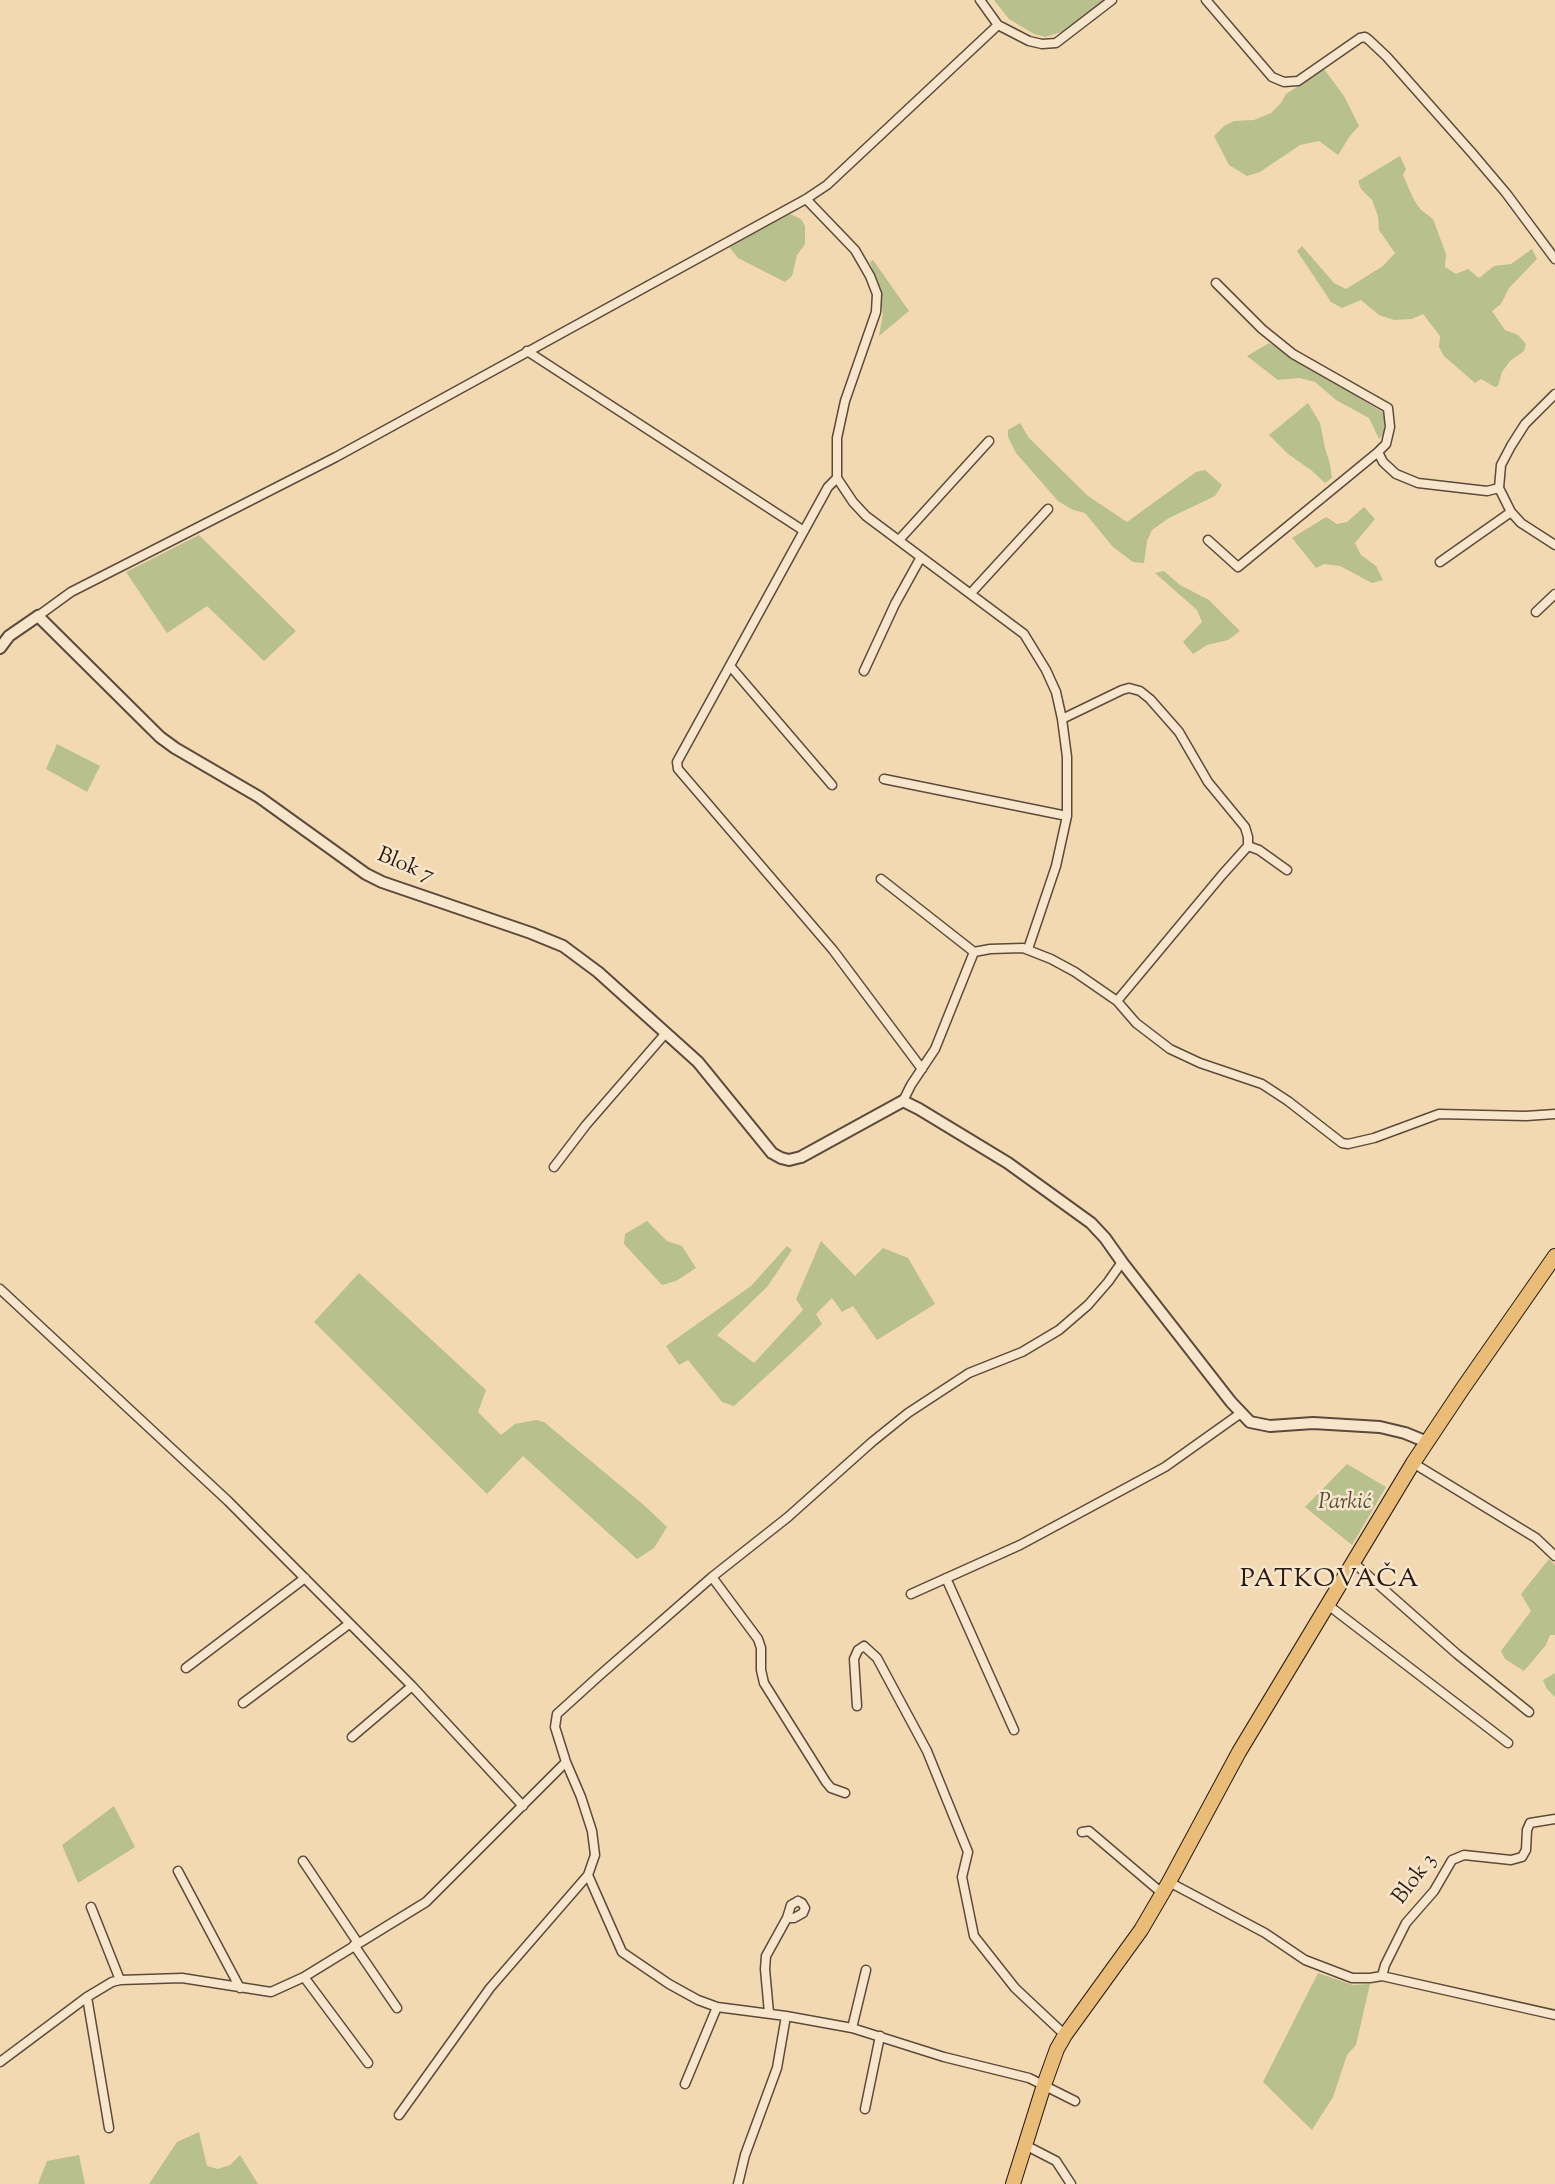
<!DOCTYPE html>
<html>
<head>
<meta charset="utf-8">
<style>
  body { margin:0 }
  canvas { display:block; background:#f2d9b1 }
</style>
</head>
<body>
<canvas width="1555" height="2184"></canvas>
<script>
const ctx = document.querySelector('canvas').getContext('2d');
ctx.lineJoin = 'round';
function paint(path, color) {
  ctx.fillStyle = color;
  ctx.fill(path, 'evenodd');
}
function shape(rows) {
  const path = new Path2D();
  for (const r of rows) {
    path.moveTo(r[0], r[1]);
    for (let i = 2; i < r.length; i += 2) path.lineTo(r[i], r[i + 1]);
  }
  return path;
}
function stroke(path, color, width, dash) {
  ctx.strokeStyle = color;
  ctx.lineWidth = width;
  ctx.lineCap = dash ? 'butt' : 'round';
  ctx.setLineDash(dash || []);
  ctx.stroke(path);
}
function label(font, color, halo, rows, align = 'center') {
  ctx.font = font + ' "Sorts Mill Goudy",serif';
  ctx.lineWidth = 5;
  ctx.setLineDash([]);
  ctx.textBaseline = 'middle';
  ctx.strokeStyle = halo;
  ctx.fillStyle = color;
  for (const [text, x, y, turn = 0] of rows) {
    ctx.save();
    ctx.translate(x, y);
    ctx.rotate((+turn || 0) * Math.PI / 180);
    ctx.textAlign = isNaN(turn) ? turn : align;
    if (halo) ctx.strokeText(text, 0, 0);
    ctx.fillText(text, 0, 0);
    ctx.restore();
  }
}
const green = shape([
  [994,0,1106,0,1062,32,1045,37,1034,34,1009,19],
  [1324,69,1344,96,1359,126,1350,136,1338,155,1319,141,1300,145,1260,172,1247,176,1229,165,1214,136,1224,126,1234,121,1254,120,1271,113,1281,103,1286,94],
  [1400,156,1406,169,1403,175,1413,198,1420,209,1433,219,1446,254,1445,267,1456,274,1468,269,1479,278,1494,266,1511,264,1532,249,1537,259,1509,288,1501,304,1492,311,1505,330,1518,335,1526,344,1524,351,1510,361,1502,372,1498,386,1495,387,1481,379,1475,383,1444,356,1439,347,1440,336,1423,314,1412,319,1394,320,1379,315,1361,300,1342,308,1331,302,1297,251,1302,246,1334,283,1346,289,1383,266,1395,253,1379,230,1378,216,1372,200,1361,189,1358,181],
  [790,214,801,219,805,226,805,244,797,255,792,276,785,282,738,258,729,247],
  [873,260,909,311,879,336,883,313,880,303,882,294,870,262],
  [1269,343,1384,413,1384,433,1379,439,1369,418,1336,400,1315,382,1299,378,1278,380,1247,356],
  [1308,403,1320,423,1325,448,1330,464,1332,478,1325,483,1311,470,1288,454,1269,435],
  [1020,423,1029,438,1088,496,1127,522,1196,472,1205,470,1222,485,1215,496,1169,518,1152,530,1147,541,1144,563,1133,562,1113,547,1085,513,1073,510,1058,501,1016,453,1008,437,1008,430],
  [1364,507,1375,519,1355,543,1361,555,1376,566,1383,580,1372,583,1340,566,1324,564,1316,568,1292,538,1326,517,1337,524,1347,522],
  [199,535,296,631,264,661,207,606,167,633,126,572],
  [1164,571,1180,585,1209,600,1240,631,1228,640,1207,645,1193,654,1183,642,1202,622,1197,610,1155,573],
  [57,744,100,766,87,792,46,769],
  [647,1221,667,1241,682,1246,696,1268,676,1281,662,1285,624,1244,625,1234],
  [821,1241,855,1276,883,1248,908,1258,935,1304,877,1340,853,1306,842,1312,832,1298,816,1314,822,1324,797,1348,734,1406,722,1402,688,1360,679,1365,666,1346,751,1286,787,1246,792,1250,767,1287,717,1335,754,1363,803,1310,796,1299],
  [359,1273,486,1390,478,1412,501,1435,515,1424,536,1420,544,1422,645,1506,667,1527,654,1548,637,1559,523,1456,487,1494,314,1322],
  [1347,1464,1386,1487,1352,1545,1305,1507],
  [1549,1559,1555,1565,1555,1635,1550,1635,1546,1645,1524,1671,1505,1659,1501,1651,1531,1611,1521,1594],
  [1555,1673,1555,1697,1547,1689,1543,1680],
  [114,1806,135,1847,78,1883,62,1845],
  [1318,1973,1353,1985,1370,1984,1356,2045,1347,2055,1333,2097,1312,2130,1263,2082],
  [199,2132,207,2166,218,2169,230,2165,240,2155,258,2184,149,2184,177,2142],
  [79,2155,85,2184,38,2184,47,2161]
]);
const minor = shape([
  [980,0,998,25,1029,41,1042,44,1056,43,1112,0],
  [1206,0,1272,77,1284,82,1298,81,1360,38,1365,37,1369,40,1387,57,1472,153,1506,193,1555,259],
  [806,199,855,250,870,276,877,294,876,312,845,401,837,438,837,478,853,502,866,516,1024,634,1046,670,1056,692,1062,719,1067,757,1067,816,1056,866,1028,949],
  [527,351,804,531],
  [1555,394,1525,424,1511,446,1501,465,1499,488,1511,512,1521,523,1555,545],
  [1378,452,1383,462,1396,474,1418,483,1487,491,1499,488],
  [837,478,828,487,677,762,678,769,833,950,922,1069],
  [899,540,989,441],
  [1208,540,1238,567,1378,452,1386,444,1390,427,1388,408,1293,354,1262,329,1216,283],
  [1440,562,1511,512],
  [971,593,1048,509],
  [1536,612,1555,594],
  [38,616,71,592,336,457,806,199,827,185,998,25],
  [731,667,832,785],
  [864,671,895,604,921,557],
  [1062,719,1122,690,1129,688,1140,691,1150,699,1179,732,1208,782,1245,827,1248,837,1248,846,1222,875,1117,1001],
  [884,779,1067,816],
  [1248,846,1259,850,1287,870],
  [881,879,974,952,990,949,1023,948,1051,959,1075,972,1117,1001,1136,1023,1170,1049,1200,1063,1262,1084,1288,1101,1342,1143,1348,1144,1374,1138,1439,1114,1526,1116,1555,1114],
  [903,1101,911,1085,935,1049,974,952],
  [554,1167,586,1125,665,1034],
  [0,1289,228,1501,412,1686,523,1806],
  [1413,1463,1536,1538,1555,1556],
  [1354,1563,1457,1654,1529,1712],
  [712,1577,758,1639,761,1648,761,1670,764,1683,826,1782,831,1788,845,1793],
  [946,1578,1014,1730],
  [911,1594,1020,1545,1165,1467,1241,1413],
  [1328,1605,1508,1743],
  [186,1668,305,1578],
  [243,1703,349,1624],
  [857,1706,854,1659,858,1650,864,1646,877,1658,927,1751,968,1852,962,1877,974,1936,1015,1988,1065,2035],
  [352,1737,412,1686],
  [1082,1832,1089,1831,1163,1894],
  [303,1861,358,1943],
  [178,1871,240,1988],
  [1169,1882,1265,1933,1305,1960,1352,1978,1370,1978,1382,1976,1385,1965,1406,1923,1434,1891,1452,1860,1464,1855,1511,1860,1522,1857,1526,1850,1527,1830,1530,1823,1555,1819],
  [798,1901,802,1903,805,1908,803,1913,794,1918,787,1918,791,1905,798,1901],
  [91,1907,120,1980],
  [354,1945,397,2008],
  [1382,1976,1555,2015],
  [304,1977,368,2063],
  [87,1997,109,2128],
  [769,2013,765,1969,766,1956,787,1918],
  [852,2028,866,1970],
  [0,2062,87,1997,112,1982,120,1980,182,1978,271,1992,304,1977,426,1902,566,1762],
  [685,2084,717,2007],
  [1075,2101,1029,2078,944,2057,852,2028,786,2016,717,2007,698,2000,669,1984,622,1952,588,1875,595,1855,592,1831,581,1797,566,1762,555,1727,557,1714,600,1675,712,1577,788,1517,872,1442,908,1413,969,1373,1022,1352,1059,1330,1088,1305,1108,1282,1122,1262],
  [865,2109,880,2036],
  [399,2115,490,1988,588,1875],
  [1025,2145,1056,2161,1071,2184],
  [738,2184,745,2155,777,2068,786,2016]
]);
const tertiary = shape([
  [0,648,9,636,38,616,160,737,175,748,259,797,366,874,382,882,531,933,563,946,598,972,698,1062,772,1153,781,1158,789,1160,801,1157,903,1101,919,1109,1008,1163,1091,1223,1105,1238,1122,1262,1231,1402,1250,1422,1270,1426,1313,1423,1380,1427,1405,1433,1427,1442]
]);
const primary = shape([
  [1013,2184,1044,2085,1057,2049,1065,2035,1141,1930,1169,1882,1239,1752,1413,1463,1463,1388,1555,1256]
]);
const streetNames = [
  ["Blok 7",405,867,22],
  ["Blok 3",1416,1880,-53]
];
const parkNames = [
  ["Parkić",1345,1504]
];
const quarterNames = [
  ["PATKOVAČA",1330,1582]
];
paint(green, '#b8c08d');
stroke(minor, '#5c4a3a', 11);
stroke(tertiary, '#5c4a3a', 14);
stroke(primary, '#2a1b12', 16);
stroke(minor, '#f7e6cc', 8);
stroke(tertiary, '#f7e6cc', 10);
stroke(primary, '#e9bc78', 14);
label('22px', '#2a1b12', '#f7e6cc', streetNames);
label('italic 22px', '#554d37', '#f7e6cc', parkNames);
ctx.letterSpacing = '1.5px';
label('26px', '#2a1b12', '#f7e6cc', quarterNames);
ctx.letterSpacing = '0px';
</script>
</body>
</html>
